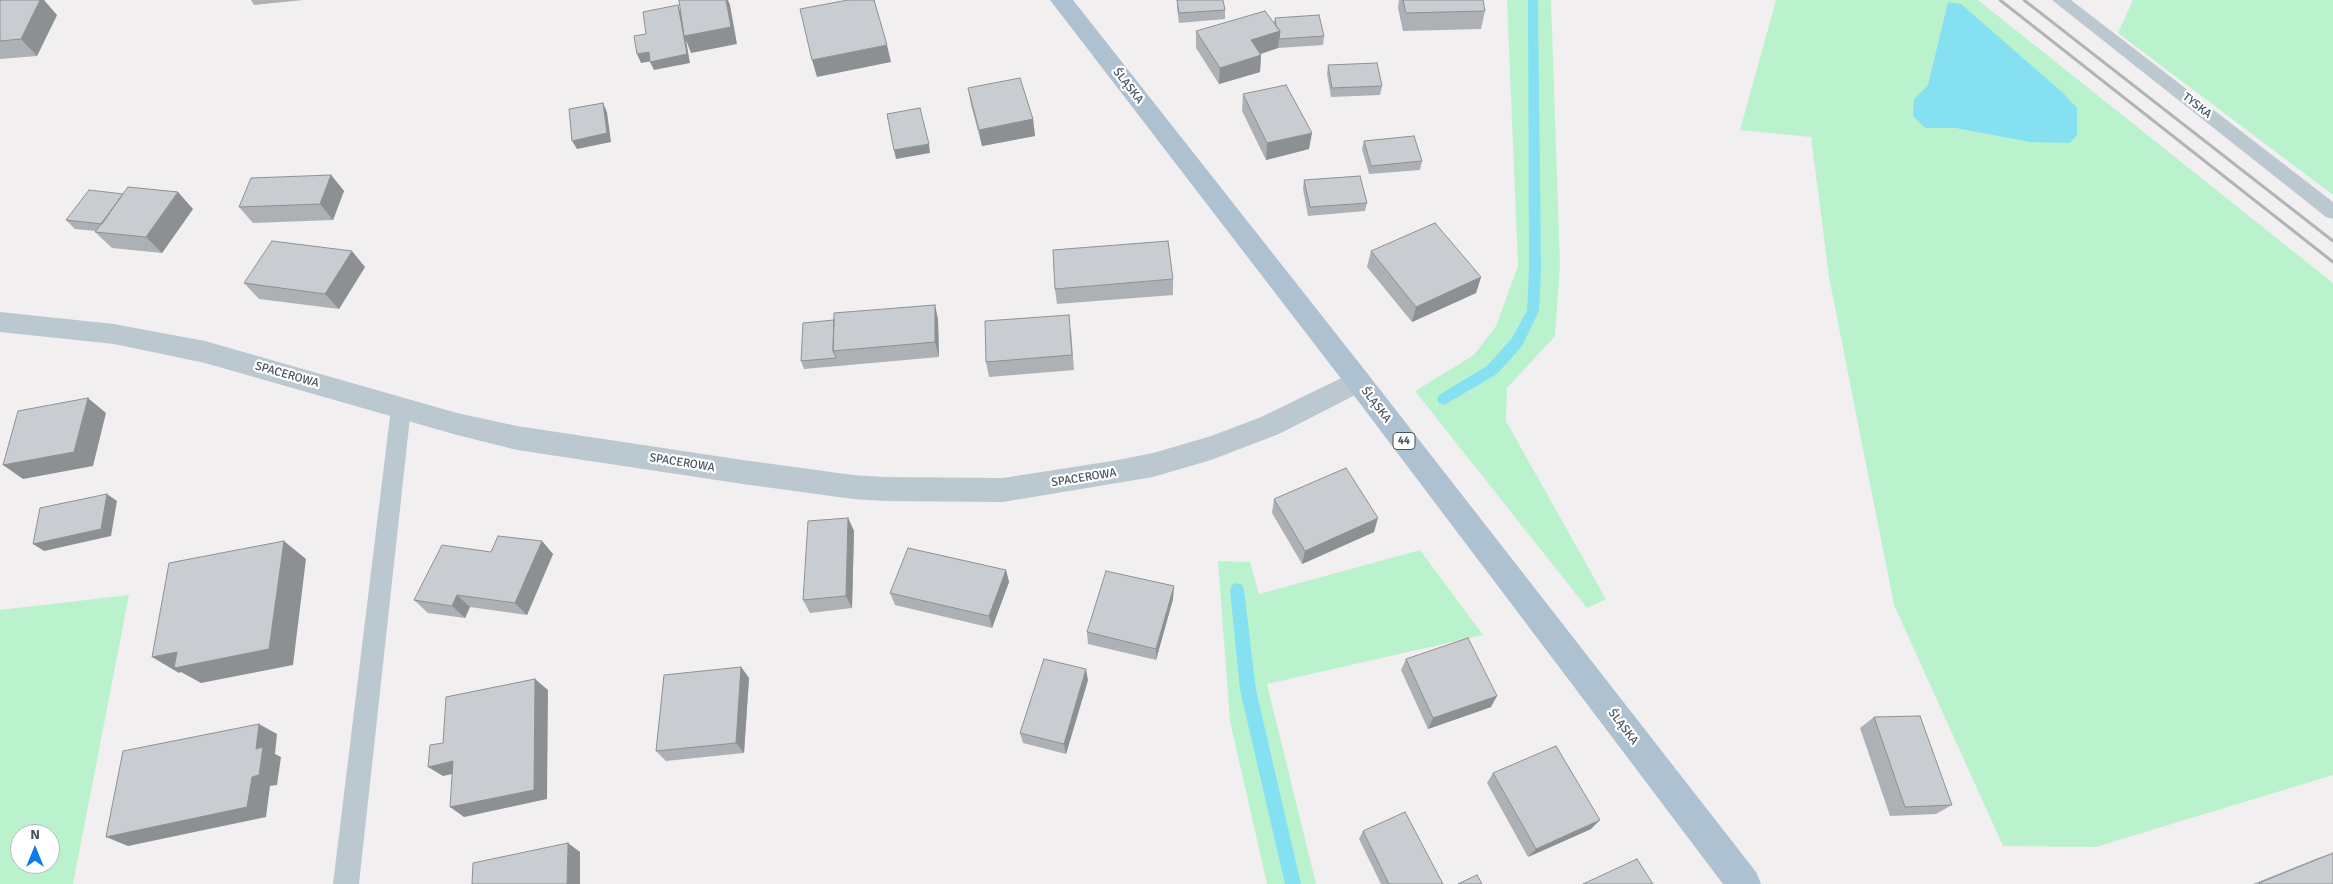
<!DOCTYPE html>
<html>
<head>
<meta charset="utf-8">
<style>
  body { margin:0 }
  #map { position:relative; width:2333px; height:884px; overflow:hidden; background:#f2eff0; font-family:Signika,sans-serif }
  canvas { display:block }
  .north { position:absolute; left:10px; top:824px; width:50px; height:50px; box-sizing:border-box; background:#fff; border:1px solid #b5bbbf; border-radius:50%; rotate:0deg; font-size:14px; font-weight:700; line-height:20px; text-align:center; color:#46545f }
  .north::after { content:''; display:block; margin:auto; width:18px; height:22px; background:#0c7aef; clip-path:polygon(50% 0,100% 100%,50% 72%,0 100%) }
</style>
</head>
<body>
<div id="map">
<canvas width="2333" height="884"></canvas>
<div class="north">N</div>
</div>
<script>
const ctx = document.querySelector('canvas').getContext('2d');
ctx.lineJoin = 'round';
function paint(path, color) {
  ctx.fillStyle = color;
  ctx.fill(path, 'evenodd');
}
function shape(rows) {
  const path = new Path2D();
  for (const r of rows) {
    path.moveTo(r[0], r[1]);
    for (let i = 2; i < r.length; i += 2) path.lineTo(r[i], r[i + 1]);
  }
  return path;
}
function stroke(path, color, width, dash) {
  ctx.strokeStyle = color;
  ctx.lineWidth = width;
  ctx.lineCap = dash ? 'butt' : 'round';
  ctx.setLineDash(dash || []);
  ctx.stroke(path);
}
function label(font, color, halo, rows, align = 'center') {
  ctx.font = font + ' Signika,sans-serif';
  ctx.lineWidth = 4.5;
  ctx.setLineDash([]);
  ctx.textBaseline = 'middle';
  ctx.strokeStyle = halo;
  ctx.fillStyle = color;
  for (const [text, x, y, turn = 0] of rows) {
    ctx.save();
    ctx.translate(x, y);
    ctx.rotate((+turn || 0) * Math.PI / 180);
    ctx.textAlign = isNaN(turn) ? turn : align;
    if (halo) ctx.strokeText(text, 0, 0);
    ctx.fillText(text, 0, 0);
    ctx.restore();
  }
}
const green = shape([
  [1507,0,1551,0,1560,265,1555,336,1507,388,1506,421,1606,599,1587,608,1415,391,1474,355,1496,326,1518,266],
  [1776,0,1978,0,2333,283,2333,775,2096,847,2003,846,1894,605,1829,277,1811,137,1740,130],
  [2133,0,2333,0,2333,195,2118,33],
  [1420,550,1483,635,1267,684,1316,884,1267,884,1230,721,1218,561,1250,562,1259,594],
  [129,595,73,884,0,884,0,610],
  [20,834,50,834,50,864,20,864]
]);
const water = shape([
  [1948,2,1961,4,2062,92,2077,108,2077,135,2070,143,2030,142,1956,128,1925,128,1913,116,1914,99,1928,85]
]);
const stream = shape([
  [1528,0,1538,0,1541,271,1539,311,1522,346,1497,374,1444,405,1439,403,1437,399,1439,395,1487,366,1512,338,1527,311,1529,271,1528,0],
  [1237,583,1242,585,1244,590,1256,690,1301,884,1285,884,1240,690,1230,590,1232,585,1237,583]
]);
const service = shape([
  [2052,0,2071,0,2333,202,2333,219,2326,217,2052,0],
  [401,399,408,402,411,408,359,884,333,884,391,408,394,402,401,399]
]);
const tertiary = shape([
  [0,312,114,324,205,341,457,413,517,426,743,460,853,475,884,477,1003,478,1118,460,1153,453,1208,437,1259,418,1358,370,1367,373,1371,381,1367,389,1279,434,1211,460,1153,477,1003,502,884,501,853,499,743,484,517,450,457,435,205,363,114,344,0,332,0,312]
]);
const primary = shape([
  [1050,0,1073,0,1367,373,1756,872,1761,884,1723,884,1349,389,1050,0]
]);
const rail = shape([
  [2000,0,2333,262],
  [2024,0,2333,241]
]);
const wall = shape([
  [0,0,57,15,37,56,0,59],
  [251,0,303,0,254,5],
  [1177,0,1225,10,1225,19,1179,23,1177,8],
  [1399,0,1483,0,1485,11,1481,29,1403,31,1398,8],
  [1275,18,1324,36,1323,45,1278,48,1260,54,1261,55,1260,72,1219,84,1196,48,1196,31,1274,23],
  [1328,65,1382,86,1380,95,1331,97,1327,74],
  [968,88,1033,119,1035,136,982,146,971,105],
  [1243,94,1309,149,1266,160,1242,111],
  [1364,141,1422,161,1420,170,1369,174,1362,149],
  [331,175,344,191,333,220,253,223,239,207],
  [1304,180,1367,203,1365,211,1308,216,1303,189],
  [193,209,162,253,112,248,95,232,96,231,75,229,66,220],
  [1371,251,1481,277,1476,293,1412,322,1367,267],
  [365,267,339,309,259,299,244,283],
  [1173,279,1173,295,1057,304,1055,289],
  [935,305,938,320,939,357,804,369,801,361,834,320],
  [1071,330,1074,370,989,377,986,362],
  [1274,499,1374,532,1302,564,1272,513],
  [848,518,854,531,852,608,810,613,803,600],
  [542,541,553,554,527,615,470,607,465,618,428,613,414,600,491,552],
  [1006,570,1009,582,992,628,895,605,890,593],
  [1173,599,1156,660,1088,644,1087,632],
  [1406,659,1491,707,1428,729,1401,670],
  [741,667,749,678,744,753,666,761,656,751],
  [1088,680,1066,754,1023,743,1020,733],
  [1874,717,1952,805,1936,814,1890,816,1860,728],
  [1493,773,1591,829,1528,857,1487,783],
  [1363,831,1443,884,1381,884,1359,839],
  [2333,853,2333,884,2253,884,2318,858]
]);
const shadedWall = shape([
  [40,0,44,0,57,15,37,56,21,39],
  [726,0,728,0,730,5,737,44,691,53,686,40,690,63,654,70,650,62,678,5,681,14],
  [1280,31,1278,48,1249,58,1251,40],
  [887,45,891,62,817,77,812,60],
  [649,52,652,61,641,63,637,54],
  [1261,55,1260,72,1219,84,1220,68],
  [603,103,607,112,611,142,577,149,572,141],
  [1033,119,1035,136,982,146,979,130],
  [1312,133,1309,149,1266,160,1267,143],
  [929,144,930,153,896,159,894,150],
  [331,175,344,191,333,220,320,204],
  [178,192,193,209,162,253,146,237],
  [352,251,365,267,339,309,325,294],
  [1481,277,1476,293,1412,322,1416,307],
  [935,305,938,320,939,357,935,342],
  [88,398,106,413,93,466,23,479,3,465],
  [107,494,117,501,111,536,44,551,33,544],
  [848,518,854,531,852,608,846,596],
  [1378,518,1374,532,1302,564,1305,551],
  [284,541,306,559,293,665,201,683,181,672,179,673,152,657,177,652],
  [542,541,553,554,527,615,515,603],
  [1006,570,1009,582,992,628,989,616],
  [1174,586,1173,599,1156,660,1156,649],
  [457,595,470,607,465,618,452,606],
  [741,667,749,678,744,753,736,743],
  [1086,669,1088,680,1066,754,1064,744],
  [535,679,548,690,547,799,464,817,450,807],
  [1497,696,1491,707,1428,729,1433,718],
  [259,724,277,734,275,754,281,757,277,785,270,786,266,817,128,846,106,837,252,777],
  [453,761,467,771,443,776,428,767],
  [1600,820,1591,829,1528,857,1536,849],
  [568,843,580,852,580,884,567,884]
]);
const building = shape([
  [0,0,40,0,21,39,0,41,0,0],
  [679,0,726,0,731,27,684,36,679,0],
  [848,0,874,0,887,45,812,60,800,9,848,0],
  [1177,0,1223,0,1225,10,1179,13,1177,0],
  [1403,0,1483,0,1485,11,1406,13,1403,0],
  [678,5,687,54,650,62,649,52,637,54,634,36,646,34,643,12,678,5],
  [1265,11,1280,31,1251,40,1261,55,1220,68,1196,31,1265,11],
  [1319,15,1324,36,1279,39,1280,31,1276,26,1275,18,1319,15],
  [1377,63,1382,86,1332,88,1328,65,1377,63],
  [1020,78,1033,119,979,130,968,88,1020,78],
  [1286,85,1312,133,1267,143,1243,94,1286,85],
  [603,103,607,133,572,141,569,109,603,103],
  [920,108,929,144,894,150,887,114,920,108],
  [1414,136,1422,161,1371,166,1364,141,1414,136],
  [331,175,320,204,239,207,251,178,331,175],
  [1360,176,1367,203,1310,207,1304,180,1360,176],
  [128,187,178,192,146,237,95,232,128,187],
  [89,190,123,194,102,224,66,220,89,190],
  [1435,223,1481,277,1416,307,1371,251,1435,223],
  [272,241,352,251,325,294,244,283,272,241],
  [1168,241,1173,279,1055,289,1053,250,1168,241],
  [935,305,935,342,833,351,834,313,935,305],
  [1069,315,1072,355,986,362,985,321,1069,315],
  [834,320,833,351,836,358,801,361,803,323,834,320],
  [88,398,74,452,3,465,18,411,88,398],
  [1346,468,1378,518,1305,551,1274,499,1346,468],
  [107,494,101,529,33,544,40,508,107,494],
  [848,518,846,596,803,600,808,521,848,518],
  [498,536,542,541,515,603,457,595,452,606,414,600,442,545,491,552,498,536],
  [284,541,269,649,174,668,177,652,152,657,169,563,284,541],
  [908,548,1006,570,989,616,890,593,908,548],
  [1106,571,1174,586,1156,649,1087,632,1106,571],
  [1468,638,1497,696,1433,718,1406,659,1468,638],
  [1044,659,1086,669,1064,744,1020,733,1044,659],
  [741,667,736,743,656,751,664,675,741,667],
  [535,679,534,790,450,807,453,761,428,767,430,745,443,743,446,697,535,679],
  [1920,716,1952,805,1905,807,1874,717,1920,716],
  [259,724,256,749,263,747,259,775,252,777,247,807,106,837,123,751,259,724],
  [1556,746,1600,820,1536,849,1493,773,1556,746],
  [1405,812,1443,884,1389,884,1363,831,1405,812],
  [568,843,567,884,472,884,473,863,568,843],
  [2333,853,2333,884,2260,884,2259,883,2333,853],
  [1637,859,1653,884,1583,884,1637,859],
  [1477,875,1482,884,1458,884,1477,875]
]);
const shields = [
  [1404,441,22]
];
const shieldNames = [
  ["44",1404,441]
];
const streetNames = [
  ["ŚLĄSKA",1128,86,52],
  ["TYSKA",2197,106,38],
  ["SPACEROWA",287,375,16],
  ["ŚLĄSKA",1376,405,53],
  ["SPACEROWA",682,463,9],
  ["SPACEROWA",1084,478,-9],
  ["ŚLĄSKA",1623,727,53]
];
paint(green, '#bbf2ce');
paint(water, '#85e1f2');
paint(stream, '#85e1f2');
paint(service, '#bcc8d0');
paint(tertiary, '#bcc8d0');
paint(primary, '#adc1d0');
stroke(rail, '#b1b5ba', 3);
paint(wall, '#adb0b5');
paint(shadedWall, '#8d9093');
paint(building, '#c9cdd2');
stroke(building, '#8d9093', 1);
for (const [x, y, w] of shields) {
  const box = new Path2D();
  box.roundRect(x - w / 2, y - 8.5, w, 17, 4);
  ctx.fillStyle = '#fff';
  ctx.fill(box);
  stroke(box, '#46545f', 1);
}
label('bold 11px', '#46545f', null, shieldNames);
label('12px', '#46545f', '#fff', streetNames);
</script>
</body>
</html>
